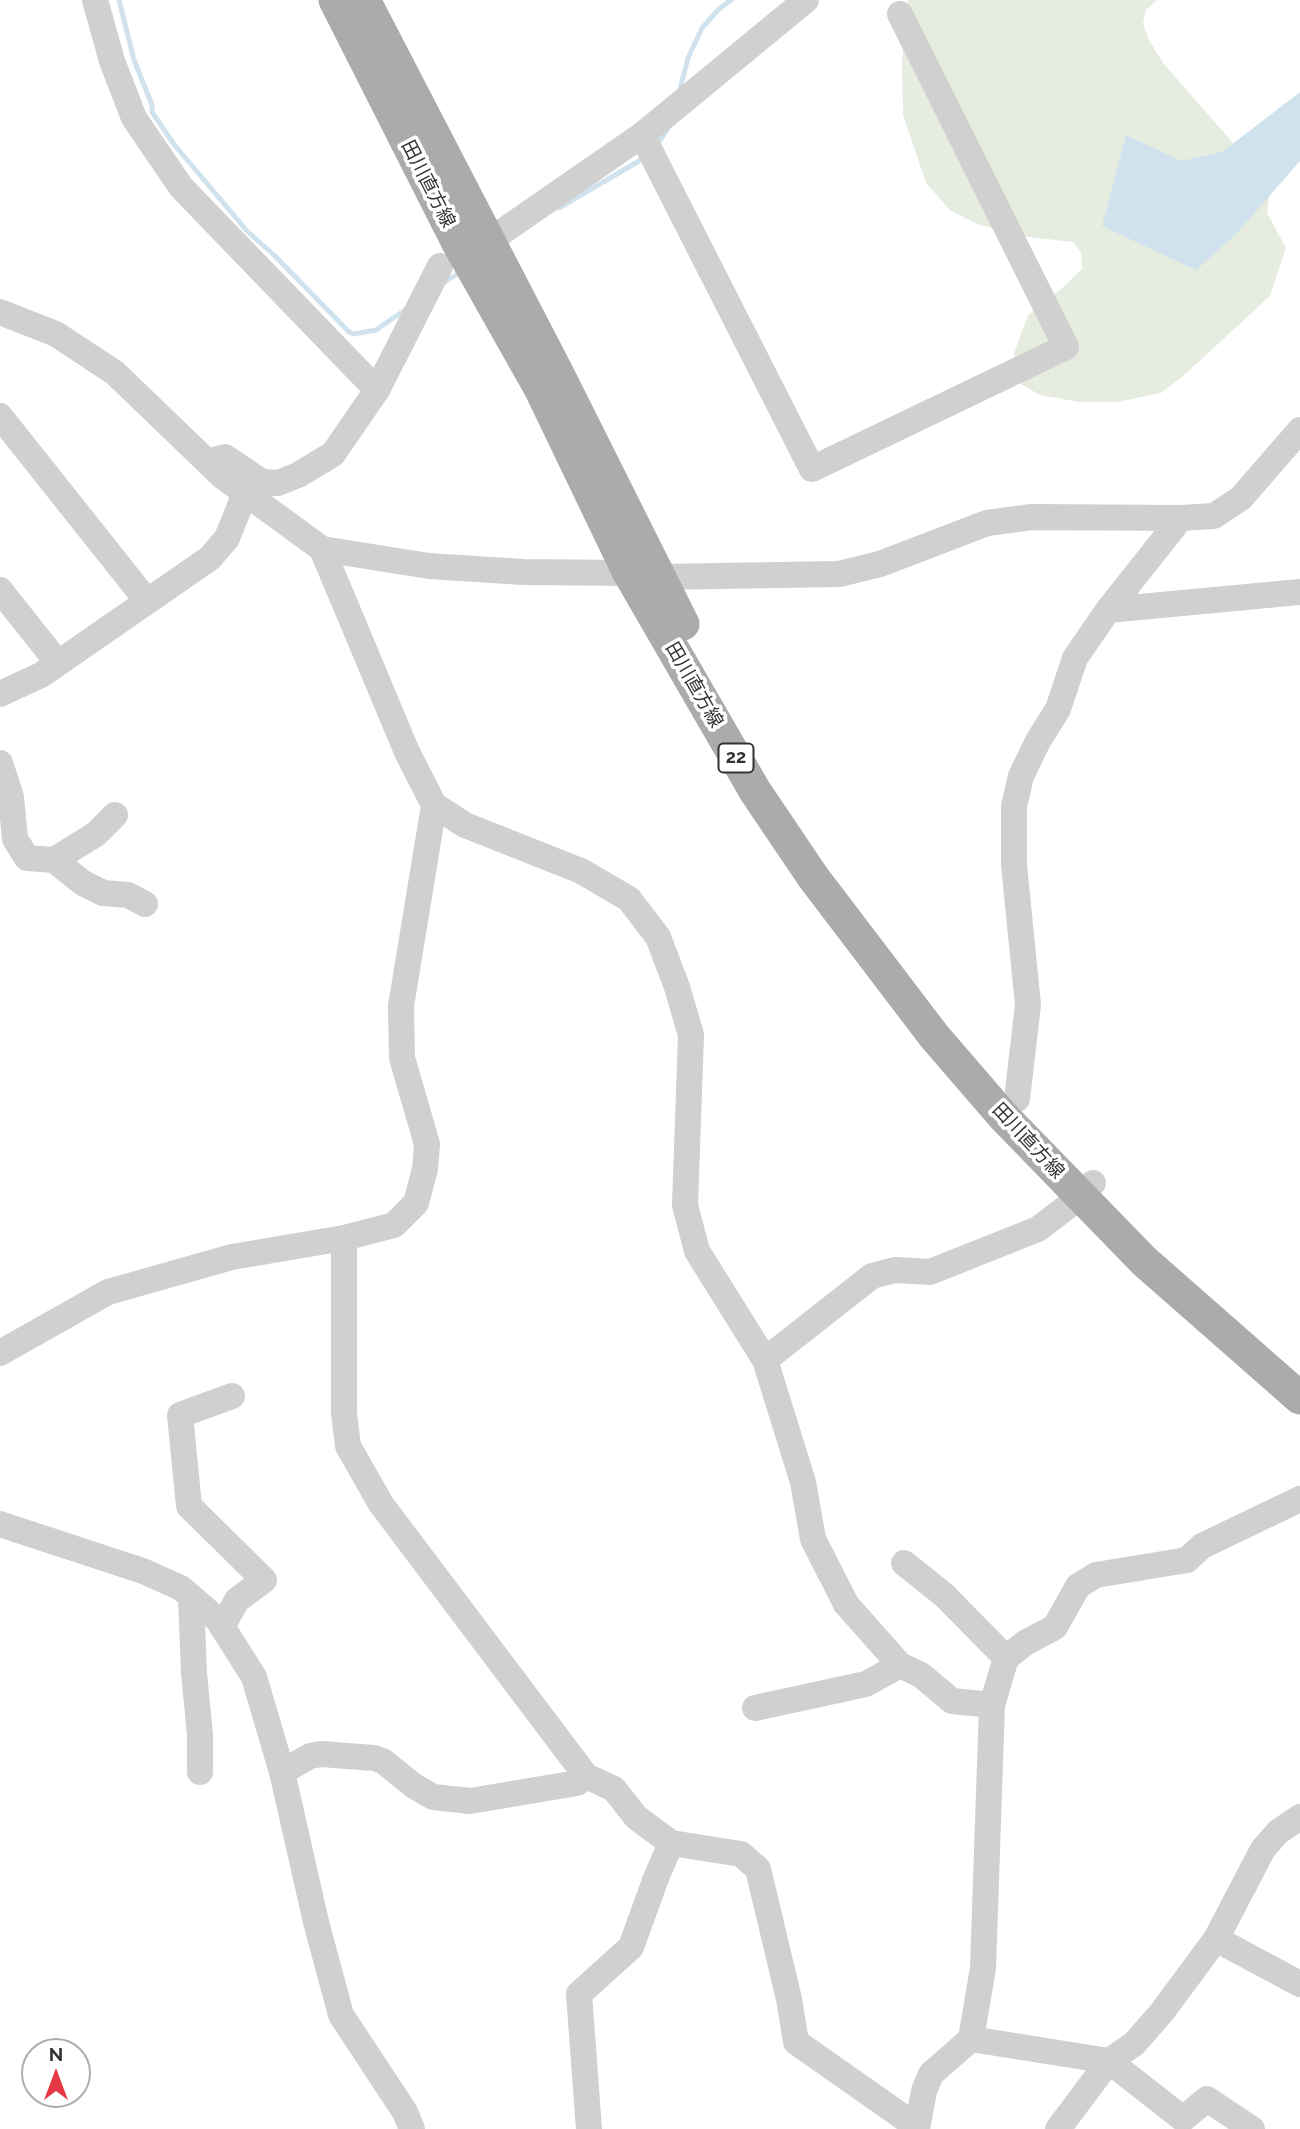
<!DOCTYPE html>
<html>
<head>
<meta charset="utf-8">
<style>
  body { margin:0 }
  #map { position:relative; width:1300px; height:2129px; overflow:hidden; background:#fff; font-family:Raleway,sans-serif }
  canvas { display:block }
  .north { position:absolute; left:21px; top:2038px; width:70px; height:70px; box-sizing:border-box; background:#fff; border:2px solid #adadad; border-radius:50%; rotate:0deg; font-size:19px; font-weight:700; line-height:28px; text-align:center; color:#333 }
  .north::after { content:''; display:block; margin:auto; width:24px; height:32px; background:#e63946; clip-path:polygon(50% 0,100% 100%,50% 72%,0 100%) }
</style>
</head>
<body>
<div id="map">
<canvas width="1300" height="2129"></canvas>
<div class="north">N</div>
</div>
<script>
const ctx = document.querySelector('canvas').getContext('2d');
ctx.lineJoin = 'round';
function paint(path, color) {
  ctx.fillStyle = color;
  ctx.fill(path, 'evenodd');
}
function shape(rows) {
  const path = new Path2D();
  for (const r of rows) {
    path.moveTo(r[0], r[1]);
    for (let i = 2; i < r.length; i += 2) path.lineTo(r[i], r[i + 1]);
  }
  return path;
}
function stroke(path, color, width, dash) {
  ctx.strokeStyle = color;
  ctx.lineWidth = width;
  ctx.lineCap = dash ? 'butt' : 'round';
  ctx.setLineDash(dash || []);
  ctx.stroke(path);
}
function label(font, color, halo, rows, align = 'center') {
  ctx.font = font + ' Raleway,"Noto Sans JP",sans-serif';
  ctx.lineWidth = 7;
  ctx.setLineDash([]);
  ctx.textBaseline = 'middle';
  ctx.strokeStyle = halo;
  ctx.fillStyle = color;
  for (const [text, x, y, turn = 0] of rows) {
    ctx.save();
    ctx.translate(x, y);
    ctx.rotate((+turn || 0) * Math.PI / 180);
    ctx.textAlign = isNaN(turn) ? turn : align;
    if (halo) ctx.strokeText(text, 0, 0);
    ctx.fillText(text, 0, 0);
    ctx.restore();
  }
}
const green = shape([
  [908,0,1157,0,1146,10,1143,24,1149,40,1163,63,1262,176,1269,195,1267,213,1286,248,1270,296,1182,377,1161,393,1117,402,1080,402,1040,395,1022,385,1016,377,1014,353,1028,315,1061,289,1082,269,1081,253,1073,242,1020,236,977,224,951,211,926,183,903,115,902,63]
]);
const water = shape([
  [1300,92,1300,161,1236,234,1196,270,1102,226,1126,135,1181,161,1222,152]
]);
const stream = shape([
  [119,0,134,60,152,105,152,112,173,143,247,231,275,256,349,332,354,334,376,330,405,310],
  [679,93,688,58,702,28,719,9,731,0],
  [656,147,668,128],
  [559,208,644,158],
  [442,284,460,272]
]);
const minor = shape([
  [95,0,112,61,134,118,181,187,377,390],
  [642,135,812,469,1066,347,900,14],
  [473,252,642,135,806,0],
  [0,312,56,334,115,373,222,476,322,549,429,566,523,572,629,573,659,577,839,574,880,564,987,523,1032,517,1181,518,1214,516,1241,498,1300,430],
  [0,416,147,601],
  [217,459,225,457,262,482,278,483,298,475,333,454,377,390,440,266],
  [322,549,407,752,434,805,465,825,581,871,629,899,658,937,677,987,691,1035,685,1205,697,1251,765,1360,803,1482,813,1539,846,1604,900,1665,921,1675,952,1701,992,1705],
  [0,590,58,663],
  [1108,610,1300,592],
  [0,694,41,675,210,558,227,538,245,493],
  [0,763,11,797,15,839,27,858,54,860,96,834,115,815],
  [54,860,83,883,103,893,128,895,145,904],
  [1017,1099,1028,1005,1014,865,1014,806,1021,776,1038,741,1058,709,1075,658,1108,610,1181,518],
  [344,1238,344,1413,348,1446,381,1504,586,1776,614,1789,636,1817,671,1843,741,1854,758,1869,789,1999,796,2042,917,2127],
  [0,1353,108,1292,232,1257,344,1238,394,1225,416,1203,425,1169,427,1144,402,1058,401,1006,434,805],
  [765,1360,872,1276,895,1270,930,1272,1038,1229,1080,1197,1093,1183],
  [0,1524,143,1571,181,1588,218,1620,254,1677,282,1772,316,1922,341,2015,405,2112,412,2129],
  [904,1563,944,1595,1006,1658],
  [191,1598,194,1673,200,1735,200,1772],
  [222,1627,237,1600,264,1580,189,1506,180,1415,232,1396],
  [755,1708,866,1684,900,1665],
  [282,1772,310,1756,321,1754,374,1758,383,1761,414,1786,433,1797,470,1801,577,1783,586,1776],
  [1216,1939,1300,1984],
  [971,2039,1109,2061,1183,2119,1207,2099,1252,2129],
  [589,2129,579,1994,631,1947,656,1878,671,1843],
  [917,2129,924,2091,931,2074,971,2039,983,1968,992,1705,1006,1658,1025,1643,1055,1627,1078,1586,1096,1575,1187,1560,1202,1546,1300,1499],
  [1058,2129,1109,2061,1134,2044,1162,2012,1216,1939,1263,1849,1278,1832,1300,1817]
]);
const major = shape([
  [335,0,458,243,541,390,629,573,755,791,813,877,934,1036,1003,1116,1144,1261,1300,1398],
  [364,0,559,376,683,624]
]);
const shields = [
  [736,758,35]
];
const shieldNames = [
  ["22",736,758]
];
const streetNames = [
  ["田川直方線",428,184,63],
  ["田川直方線",694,685,60],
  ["田川直方線",1028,1141,47]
];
paint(green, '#e6ecdf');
paint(water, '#cfe2ee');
stroke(stream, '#cfe2ee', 5);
stroke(minor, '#d0d0d0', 26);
stroke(major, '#ababab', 33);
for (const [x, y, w] of shields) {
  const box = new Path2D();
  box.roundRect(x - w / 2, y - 14.5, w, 29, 5);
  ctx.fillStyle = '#fff';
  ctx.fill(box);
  stroke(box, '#333', 2);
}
label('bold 18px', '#333', null, shieldNames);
label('19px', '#333', '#fff', streetNames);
</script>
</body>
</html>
